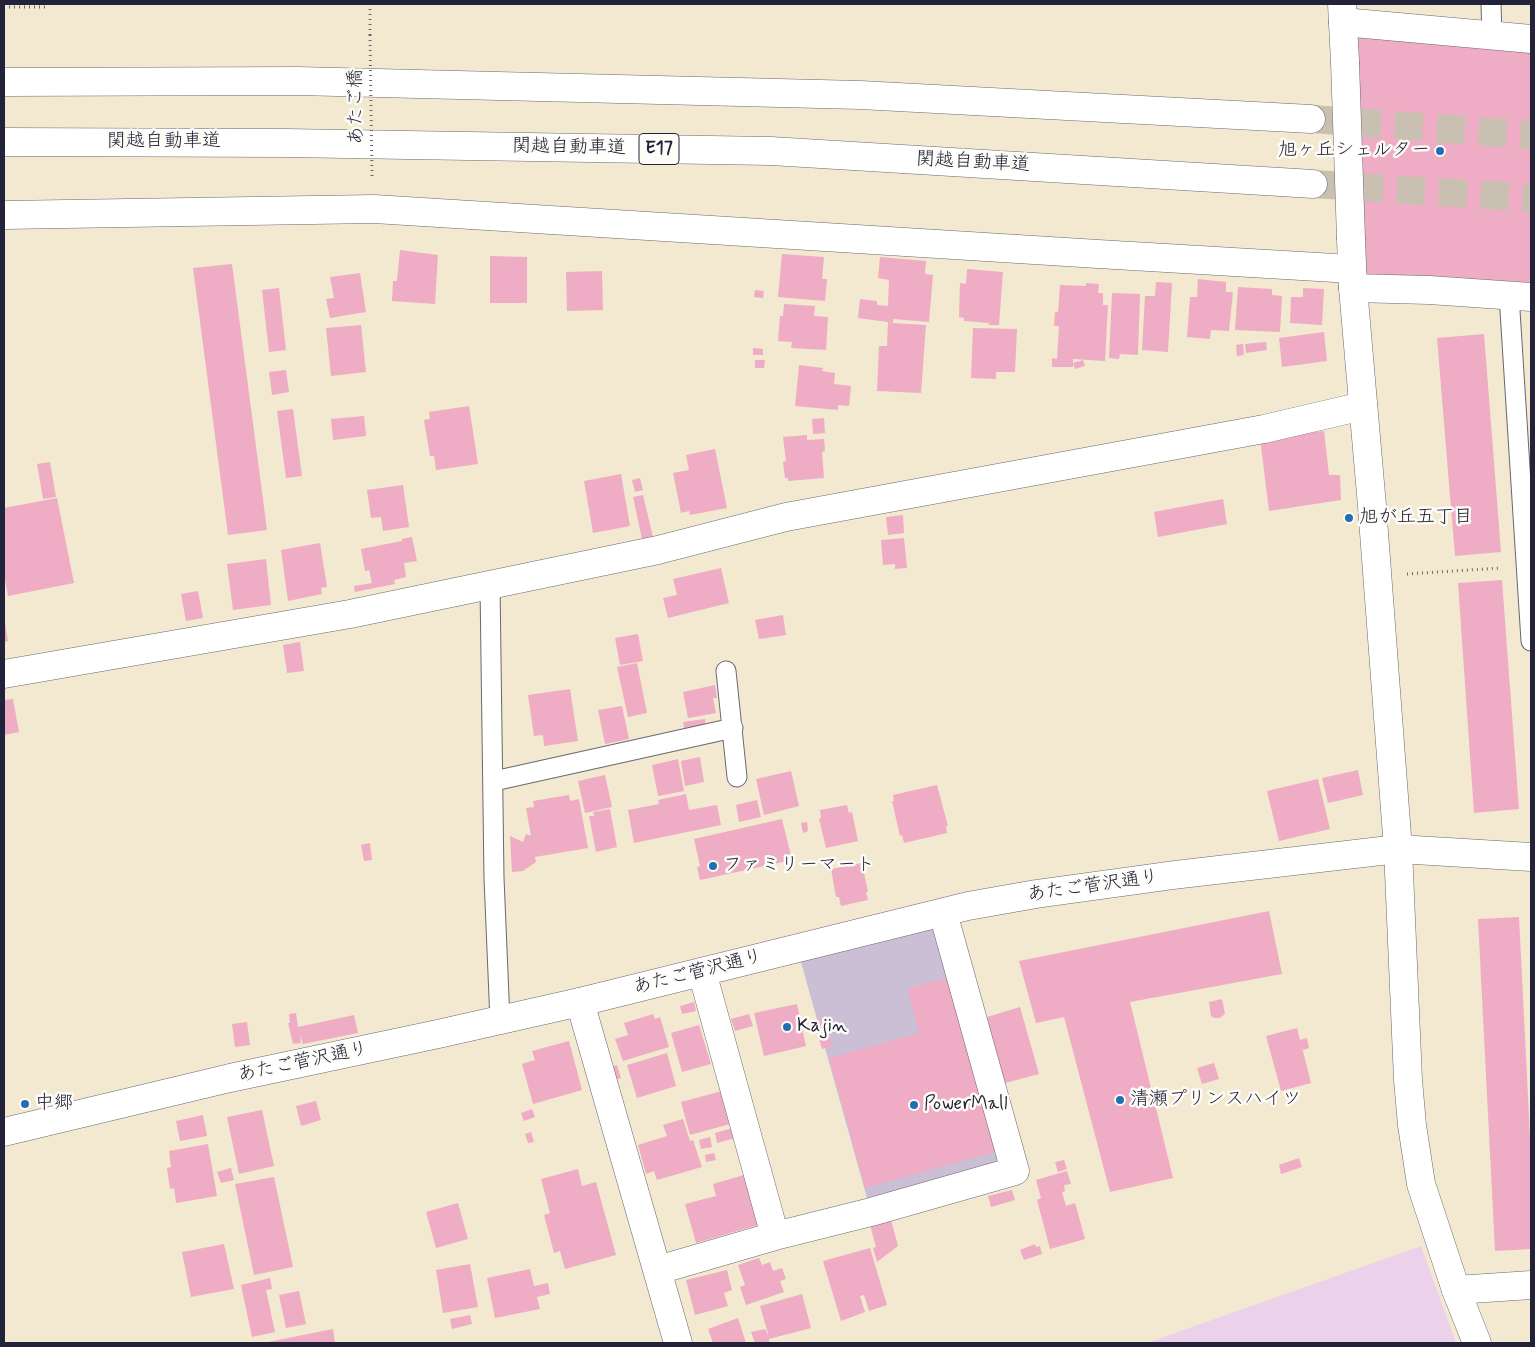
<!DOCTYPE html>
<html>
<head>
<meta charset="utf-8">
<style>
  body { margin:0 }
  #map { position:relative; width:1535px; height:1347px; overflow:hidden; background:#f3e8d0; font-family:Mynerve,sans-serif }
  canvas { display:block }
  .frame { position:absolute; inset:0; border:5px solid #22223b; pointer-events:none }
</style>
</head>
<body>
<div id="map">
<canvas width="1535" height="1347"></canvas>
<div class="frame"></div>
</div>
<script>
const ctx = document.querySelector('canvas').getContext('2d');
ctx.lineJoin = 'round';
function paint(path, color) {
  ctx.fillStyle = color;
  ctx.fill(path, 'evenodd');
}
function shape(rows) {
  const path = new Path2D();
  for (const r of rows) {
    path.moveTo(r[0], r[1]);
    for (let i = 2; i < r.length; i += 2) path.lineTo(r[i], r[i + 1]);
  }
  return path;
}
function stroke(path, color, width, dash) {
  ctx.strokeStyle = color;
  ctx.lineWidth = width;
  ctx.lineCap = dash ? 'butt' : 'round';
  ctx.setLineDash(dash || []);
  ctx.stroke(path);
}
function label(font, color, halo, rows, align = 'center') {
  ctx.font = font + ' Mynerve,"Klee One",sans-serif';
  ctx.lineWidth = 5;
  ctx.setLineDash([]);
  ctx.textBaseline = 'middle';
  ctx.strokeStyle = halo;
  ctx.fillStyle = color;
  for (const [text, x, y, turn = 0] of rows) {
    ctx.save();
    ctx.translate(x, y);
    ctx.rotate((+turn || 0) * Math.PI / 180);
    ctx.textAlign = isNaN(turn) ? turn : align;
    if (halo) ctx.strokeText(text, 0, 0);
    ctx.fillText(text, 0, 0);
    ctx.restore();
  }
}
const built = shape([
  [1421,1246,1456,1343,1147,1343]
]);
const industrial = shape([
  [943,913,1015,1171,871,1212,797,948]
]);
const building = shape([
  [1343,22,1531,39,1531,297,1353,288],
  [400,250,438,255,435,304,392,301,393,281,397,281],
  [782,254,824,257,822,279,827,279,825,301,778,297],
  [490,256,527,257,527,303,490,303],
  [880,257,926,261,925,274,933,275,929,322,893,319,893,323,926,325,921,393,877,391,879,346,887,346,888,322,858,318,860,299,877,301,877,305,888,306,889,280,878,278],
  [232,264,267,530,228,535,193,268],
  [967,269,1003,272,999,325,989,325,989,323,964,321,964,318,959,317,960,283,966,284],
  [602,271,603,310,567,311,566,272],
  [360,273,366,312,330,318,326,299,334,298,330,277],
  [1198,279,1226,282,1226,292,1233,292,1229,331,1211,330,1210,339,1187,337,1190,297,1197,297],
  [1156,282,1172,283,1168,352,1142,350,1145,296,1155,296],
  [1086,283,1099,284,1098,293,1103,293,1103,305,1108,305,1105,361,1073,359,1073,367,1052,367,1052,358,1057,359,1059,326,1054,326,1055,312,1058,312,1060,285,1086,286],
  [1238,287,1272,289,1272,295,1282,296,1280,332,1235,330],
  [279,288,286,350,269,352,262,290],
  [1303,288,1324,289,1322,325,1290,323,1291,297,1303,297],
  [755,290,764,291,763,298,754,297],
  [1112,293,1140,294,1138,355,1120,354,1119,359,1109,358],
  [784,304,815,306,814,316,828,317,826,350,791,348,792,342,778,341,780,316,783,316],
  [361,325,366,372,331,376,326,328],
  [973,328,1017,329,1015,372,996,372,996,379,971,378],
  [1324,332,1327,361,1282,367,1279,338],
  [1484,334,1501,552,1455,556,1437,338],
  [1266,342,1267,350,1246,353,1245,344],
  [1243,344,1244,355,1237,356,1236,345],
  [753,348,763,349,763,355,753,355],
  [755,360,765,360,764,368,755,368],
  [1083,360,1085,366,1075,369,1073,363],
  [799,365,823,368,822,371,835,373,834,384,851,386,849,406,838,405,838,410,795,406],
  [286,370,289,392,272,395,269,372],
  [469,406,478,464,436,470,434,456,430,456,424,420,430,419,429,412],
  [293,409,302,476,286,478,277,411],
  [364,416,366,436,333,440,331,419],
  [824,418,825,433,813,434,812,419],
  [1324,431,1329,475,1340,475,1341,500,1269,511,1260,438],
  [807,435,807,440,824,439,825,451,822,452,824,478,788,481,788,478,785,478,783,462,786,461,783,437],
  [715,449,727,508,690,515,689,511,681,513,673,473,689,470,686,455],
  [50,462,56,497,43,499,37,464],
  [621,474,630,526,593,533,584,481],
  [640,478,643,490,635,492,632,480],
  [403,485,409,527,383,531,381,517,371,518,367,490],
  [643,495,653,537,642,539,633,497],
  [57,498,74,583,8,596,4,574,4,508],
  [1223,499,1227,524,1158,537,1154,512],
  [903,515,904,533,888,535,886,517],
  [412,537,417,561,404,563,406,577,394,580,395,584,355,592,354,586,372,583,369,570,365,571,361,549,402,541,402,539],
  [904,538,907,568,895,569,895,564,883,565,881,540],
  [320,543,327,587,321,588,322,594,288,601,281,550],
  [266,559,271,605,233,610,227,564],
  [721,568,729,603,668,618,663,598,677,595,673,579],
  [1502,580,1519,809,1474,813,1458,583],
  [198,591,203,618,186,621,181,594],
  [783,615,786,635,759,639,755,620],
  [5,623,8,641,4,642,4,624],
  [638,634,643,661,620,665,615,638],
  [300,642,304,671,287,673,283,645],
  [637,663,647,713,628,717,617,667],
  [715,685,717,698,713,698,716,713,688,718,683,692],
  [570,689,578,741,544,746,543,735,534,736,528,695],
  [13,699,19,732,4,735,4,700],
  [622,706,629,739,605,744,598,710],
  [705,719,706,727,685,731,683,722],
  [700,757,704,782,685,786,681,761],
  [678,759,684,791,658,796,652,765],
  [1358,770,1363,795,1328,803,1322,778],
  [791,771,799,806,764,815,756,779],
  [605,775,612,807,585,813,578,781],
  [1318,779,1330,829,1279,841,1267,791],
  [937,785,948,826,946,826,947,833,904,843,902,835,900,836,892,801,894,801,893,795],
  [686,794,689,810,717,805,721,825,634,843,628,810,659,804,658,800],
  [569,795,570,801,579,799,588,848,535,857,536,862,523,871,512,872,510,836,523,842,526,834,531,836,526,808,534,807,533,801],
  [757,800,761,817,739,822,736,805],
  [847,805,849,813,852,812,858,841,826,848,819,819,821,818,820,810],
  [610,809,617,847,596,852,589,816,594,816,593,812],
  [782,819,792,860,700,880,697,867,700,866,694,839],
  [807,822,808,831,803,833,801,823],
  [370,843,372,860,364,861,361,845],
  [862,863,868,892,866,892,868,900,841,906,839,897,836,897,831,869],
  [1269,911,1282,974,1130,1002,1173,1178,1110,1192,1064,1017,1036,1023,1019,961],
  [1519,917,1531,1157,1531,1249,1495,1251,1478,919],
  [950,977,998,1151,865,1188,829,1058,919,1033,907,989],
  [1222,999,1225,1014,1220,1018,1214,1018,1211,1016,1209,1002],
  [694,1002,696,1011,682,1014,680,1006],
  [797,1004,806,1046,764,1056,754,1013],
  [1020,1007,1039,1074,1005,1083,987,1017],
  [296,1013,298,1027,354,1015,358,1033,303,1044,300,1035,301,1043,293,1044,288,1023,290,1023,289,1014],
  [653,1014,655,1019,660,1017,669,1047,623,1061,615,1039,628,1035,624,1023],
  [749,1014,753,1026,735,1031,731,1019],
  [824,1018,832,1046,822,1049,814,1021],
  [247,1022,250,1045,235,1047,232,1024],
  [699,1025,711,1064,682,1072,671,1033],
  [1297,1028,1300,1040,1307,1038,1309,1048,1303,1050,1301,1043,1311,1083,1281,1091,1266,1036],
  [569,1041,582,1090,533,1104,522,1064,535,1060,532,1051],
  [667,1053,676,1086,637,1098,627,1065],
  [1214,1063,1219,1079,1202,1084,1197,1068],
  [617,1065,621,1078,615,1080,611,1067],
  [722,1091,730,1124,690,1135,681,1102],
  [316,1101,321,1120,301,1126,296,1106],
  [532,1109,535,1117,524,1121,521,1113],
  [262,1110,274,1166,239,1174,227,1117],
  [203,1115,207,1136,180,1141,176,1121],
  [683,1119,690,1141,693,1140,702,1167,657,1180,654,1171,646,1174,638,1145,667,1136,663,1125],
  [733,1128,736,1138,717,1143,715,1133],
  [531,1132,534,1142,528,1143,525,1134],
  [710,1137,712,1147,701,1149,699,1140],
  [208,1144,217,1196,176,1203,174,1188,170,1189,167,1168,171,1167,169,1151],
  [714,1153,716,1160,706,1162,705,1155],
  [1299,1158,1302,1167,1281,1174,1279,1165],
  [1064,1160,1067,1169,1058,1172,1055,1162],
  [231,1168,234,1180,221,1183,217,1172],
  [578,1169,582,1186,596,1182,616,1255,565,1269,560,1251,554,1253,544,1215,550,1213,541,1179],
  [1067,1171,1071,1184,1064,1185,1065,1191,1062,1192,1066,1206,1075,1203,1085,1239,1050,1249,1037,1200,1041,1198,1036,1180],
  [744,1175,758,1225,696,1243,685,1204,716,1196,713,1184],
  [274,1177,293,1267,254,1275,235,1184],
  [1012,1190,1015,1200,991,1207,988,1196],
  [458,1203,468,1239,436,1248,426,1212],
  [891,1220,898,1246,877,1262,873,1248,876,1247,870,1225],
  [224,1244,234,1289,191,1297,182,1252],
  [1035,1244,1036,1247,1040,1246,1042,1254,1024,1260,1020,1250],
  [870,1248,887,1305,869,1311,864,1295,860,1296,865,1312,841,1321,823,1261],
  [759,1258,762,1265,770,1262,773,1271,782,1268,786,1279,780,1281,784,1292,746,1305,740,1287,745,1285,738,1265],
  [470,1264,478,1307,443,1313,436,1270],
  [530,1269,534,1286,548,1283,550,1294,537,1297,540,1309,495,1318,487,1278],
  [727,1270,732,1290,724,1293,728,1306,695,1315,686,1280],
  [270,1278,272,1289,266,1290,275,1332,252,1337,241,1285],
  [299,1291,306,1324,286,1328,279,1295],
  [802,1294,811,1328,769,1339,769,1342,755,1343,751,1332,765,1329,769,1337,760,1306],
  [470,1315,472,1324,452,1329,450,1319],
  [738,1318,746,1343,713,1343,708,1329],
  [333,1329,335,1343,269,1343,268,1342]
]);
const motorwayTunnel = shape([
  [1311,119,1531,135],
  [1313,184,1531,198]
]);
const path = shape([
  [4,7,46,7,46,4],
  [370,35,370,4],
  [1407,574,1501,568]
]);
const service = shape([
  [1491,4,1492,36],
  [1509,295,1531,641],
  [490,585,494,878,500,1021],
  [726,671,737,777],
  [494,781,733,728]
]);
const minor = shape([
  [1343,22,1531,39],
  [4,215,374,209,1098,254,1352,269],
  [1353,288,1429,290,1531,297],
  [4,674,350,614,658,550,786,517,1264,429,1363,406],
  [702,972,775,1236],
  [580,1002,678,1343],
  [658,1270,775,1236,871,1212,1015,1171,943,913],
  [1477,1343,1456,1290,1531,1285]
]);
const tertiary = shape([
  [1342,4,1345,62],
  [1351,239,1353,288,1372,506,1398,849,1408,1080,1412,1125,1421,1184,1456,1290],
  [4,1132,230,1078,438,1034,580,1002,968,906,1036,894,1174,875,1398,849,1531,857]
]);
const motorway = shape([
  [4,82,297,81,860,95,1311,119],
  [4,142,286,143,771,151,1313,184]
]);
const pathBridge = shape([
  [370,35,372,177]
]);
const tertiaryBridge = shape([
  [1345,62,1351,239]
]);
const markers = [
  [1440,151,5,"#1f6fb2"],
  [1349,518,5,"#1f6fb2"],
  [713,866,5,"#1f6fb2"],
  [787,1027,5,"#1f6fb2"],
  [1120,1100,5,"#1f6fb2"],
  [25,1104,5,"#1f6fb2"],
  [914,1105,5,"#1f6fb2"]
];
const shields = [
  [659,149,40]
];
const shieldNames = [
  ["E17",659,149]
];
const streetNames = [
  ["あたご橋",357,107,-91],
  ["関越自動車道",164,142],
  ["関越自動車道",569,148,1],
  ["関越自動車道",973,163,3],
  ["あたご菅沢通り",1093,887,-8],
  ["あたご菅沢通り",698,973,-14],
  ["あたご菅沢通り",303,1063,-12]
];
const poiNames = [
  ["旭ヶ丘シェルター",1430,151,"right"],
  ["旭が丘五丁目",1359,518],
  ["ファミリーマート",723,866],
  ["Kajin",797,1027],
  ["清瀬プリンスハイツ",1130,1100],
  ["中郷",35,1104],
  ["PowerMall",924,1105]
];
paint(built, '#ecd1ea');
paint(industrial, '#cbbfd5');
paint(building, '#eeadc4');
stroke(motorwayTunnel, '#c9c0b2', 28, [28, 14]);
stroke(service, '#6b676f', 21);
stroke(minor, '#6b676f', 29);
stroke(tertiary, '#6b676f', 29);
stroke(motorway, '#6b676f', 29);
stroke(path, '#6b676f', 3, [1, 4]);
stroke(service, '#fff', 19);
stroke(minor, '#fff', 28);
stroke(tertiary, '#fff', 28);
stroke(motorway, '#fff', 28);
stroke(tertiaryBridge, '#6b676f', 29, []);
stroke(pathBridge, '#6b676f', 3, [1, 4]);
stroke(tertiaryBridge, '#fff', 28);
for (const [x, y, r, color] of markers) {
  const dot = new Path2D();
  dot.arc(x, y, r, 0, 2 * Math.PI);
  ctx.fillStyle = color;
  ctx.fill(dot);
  stroke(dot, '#fdfcf7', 2);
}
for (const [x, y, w] of shields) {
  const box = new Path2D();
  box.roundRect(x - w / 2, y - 15.5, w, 31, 4);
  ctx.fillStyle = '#fdfcf7';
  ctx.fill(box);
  stroke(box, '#22223b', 1);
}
label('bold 18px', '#22223b', null, shieldNames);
label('19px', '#22223b', '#fdfcf7', streetNames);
label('19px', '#22223b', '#fdfcf7', poiNames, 'left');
</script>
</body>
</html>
